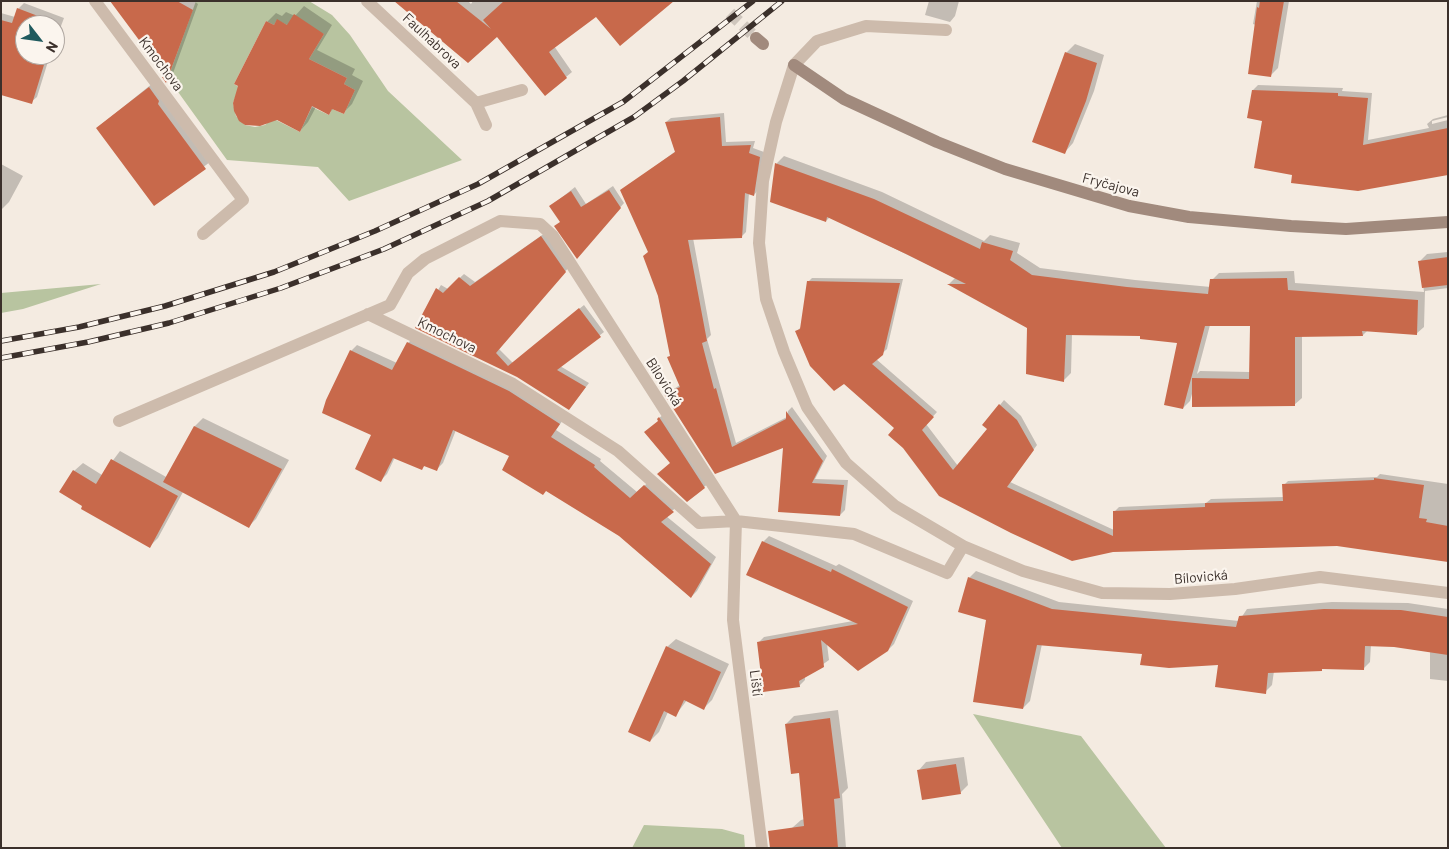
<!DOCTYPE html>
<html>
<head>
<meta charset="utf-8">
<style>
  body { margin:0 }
  #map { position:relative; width:1449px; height:849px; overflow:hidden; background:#f4ebe1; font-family:Barlow,sans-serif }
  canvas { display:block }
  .frame { position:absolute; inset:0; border:2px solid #3b302b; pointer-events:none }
  .north { position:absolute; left:15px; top:15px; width:50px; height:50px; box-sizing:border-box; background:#fbf5ee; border:1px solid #aea6a0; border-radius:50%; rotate:120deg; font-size:14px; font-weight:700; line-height:20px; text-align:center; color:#3b302b }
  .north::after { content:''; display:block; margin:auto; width:18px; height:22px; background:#1f5a5e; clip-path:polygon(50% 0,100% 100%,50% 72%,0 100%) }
</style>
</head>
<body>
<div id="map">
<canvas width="1449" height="849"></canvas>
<div class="frame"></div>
<div class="north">N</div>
</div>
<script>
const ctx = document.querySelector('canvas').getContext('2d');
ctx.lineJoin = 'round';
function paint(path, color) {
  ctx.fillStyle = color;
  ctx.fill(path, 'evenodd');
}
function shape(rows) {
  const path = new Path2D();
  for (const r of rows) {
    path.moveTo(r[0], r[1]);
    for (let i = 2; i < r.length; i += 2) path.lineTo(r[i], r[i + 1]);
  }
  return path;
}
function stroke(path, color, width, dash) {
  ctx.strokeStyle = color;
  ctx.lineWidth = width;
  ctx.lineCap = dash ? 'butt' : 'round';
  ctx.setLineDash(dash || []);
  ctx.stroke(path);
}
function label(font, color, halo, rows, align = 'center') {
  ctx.font = font + ' Barlow,sans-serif';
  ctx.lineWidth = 4.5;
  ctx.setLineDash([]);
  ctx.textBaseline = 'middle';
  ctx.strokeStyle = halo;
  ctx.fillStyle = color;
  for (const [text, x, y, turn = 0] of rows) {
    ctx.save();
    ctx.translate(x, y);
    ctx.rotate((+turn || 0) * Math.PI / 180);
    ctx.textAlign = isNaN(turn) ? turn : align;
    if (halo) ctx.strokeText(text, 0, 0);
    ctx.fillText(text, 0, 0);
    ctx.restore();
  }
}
const green = shape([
  [196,1,309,1,332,15,350,35,388,91,462,160,349,201,318,167,227,160,168,78],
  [277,20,287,25,324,34,309,59,347,78,344,84,355,90,344,114,332,109,329,115,312,107,300,132,272,118,265,125,255,127,245,125,236,116,233,103,239,87,234,84,266,21,274,25],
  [101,284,23,309,1,313,1,293],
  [973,714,1081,736,1166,848,1062,848],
  [644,825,722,829,744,835,745,848,632,848]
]);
const shadow = shape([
  [112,1,194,1,198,4,172,76,166,81,166,74],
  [398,1,468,1,471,4,473,1,662,1,596,15,554,46,572,72,566,77,497,35],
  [929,1,959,1,955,16,950,22,925,15],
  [1257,1,1289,1,1278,68,1270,76,1256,25,1253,24],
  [24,3,64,18,55,42,55,25,25,25,25,55,50,55,37,97,31,102,1,94,1,13,15,17,18,9],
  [304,6,332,25,317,50,355,69,352,75,363,81,352,104,343,113,334,108,329,113,316,107,308,122,300,131,267,22,276,13,282,16,286,12,295,16],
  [1075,44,1104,55,1094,91,1073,143,1065,152,1066,53],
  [158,79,214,159,154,204,97,128],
  [1258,85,1343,88,1342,91,1372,93,1368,140,1429,128,1427,124,1433,119,1448,115,1448,117,1432,121,1432,124,1448,120,1448,173,1294,174,1264,120,1253,90],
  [724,113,726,142,755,141,753,148,764,152,758,190,754,195,749,193,746,232,741,237,693,238,711,335,707,339,736,443,787,417,788,411,792,407,827,456,815,479,848,480,845,510,840,515,779,511,785,446,716,472,666,394,680,385,671,355,649,252,621,191,676,151,666,122,671,118],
  [784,156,882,192,984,241,990,235,1020,243,1017,253,1040,268,1135,280,1211,287,1212,280,1219,273,1294,271,1295,283,1424,292,1420,261,1427,254,1448,252,1448,288,1425,291,1424,327,1416,334,1368,330,1363,335,1302,336,1302,398,1294,405,1192,394,1190,401,1183,408,1178,342,1141,335,1072,334,1071,373,1064,380,1028,327,949,284,955,278,830,217,826,221,771,201,777,163],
  [1210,325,1252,325,1250,372,1200,371,1197,374],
  [1,164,23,176,9,202,1,210],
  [613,186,624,203,581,253,551,206,575,187,586,204],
  [545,233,569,267,499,349,513,363,584,305,604,332,560,366,589,383,569,409,517,376,416,327,441,285,448,289,464,274,475,282],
  [812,278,903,279,887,349,876,359,937,412,926,424,958,466,989,429,984,425,1004,400,1021,416,1037,445,1010,482,1114,530,1114,512,1119,507,1206,503,1211,499,1284,497,1284,485,1288,481,1377,477,1380,474,1448,484,1448,561,1337,545,1113,551,940,495,896,428,797,331,801,327,808,282],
  [414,337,565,417,556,430,601,459,600,461,637,492,651,480,679,505,666,516,716,557,697,591,691,597,620,535,511,456,456,430,443,463,437,469,425,465,422,468,395,457,387,474,381,480,373,435,351,351,357,345,397,363,408,343],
  [664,414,709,483,704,487,671,463,658,419],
  [203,418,289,460,256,519,248,527,183,492,158,538,150,546,84,506,74,471,83,463,102,475,120,451,168,478,195,426],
  [769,536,836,566,839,564,913,601,894,644,888,650,827,644,829,660,805,677,805,680,799,686,758,643,764,637,853,621,763,542],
  [976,571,1059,602,1239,621,1247,609,1332,602,1408,603,1448,609,1448,681,1430,679,1430,651,1394,645,1371,645,1370,662,1363,669,1323,668,1274,671,1272,685,1265,692,1219,664,1143,652,1042,644,1030,701,1023,708,969,578],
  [676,639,729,664,712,700,704,708,687,700,675,716,668,712,659,732,650,741,667,647],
  [838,710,848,788,842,794,846,848,794,848,792,828,801,820,805,819,801,772,786,724,794,716],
  [964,757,968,785,960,793,919,770,926,762]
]);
const building = shape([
  [110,1,177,1,193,10,166,83,162,77,165,75],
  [394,1,456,1,491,29,483,20,504,1,674,1,620,46,596,17,549,52,567,78,545,96,497,37,468,63],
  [1260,1,1284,1,1271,77,1248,74,1257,7,1259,8],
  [17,8,59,24,55,34,55,25,25,25,25,55,47,55,32,104,1,95,1,20,12,23],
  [294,14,324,34,309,59,347,78,344,84,355,90,344,114,332,109,329,115,312,106,300,132,277,120,260,126,245,125,239,121,234,111,233,103,238,86,234,84,266,21,274,25,277,19,287,25],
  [1065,52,1097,63,1086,101,1065,154,1032,142],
  [149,87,159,101,158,104,206,169,154,206,96,128],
  [1252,90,1338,93,1338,96,1368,98,1363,145,1448,128,1448,175,1358,191,1291,183,1292,175,1254,168,1262,121,1247,118],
  [720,117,722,146,751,145,749,153,760,157,754,196,745,193,742,238,688,240,707,341,702,343,714,389,716,388,732,447,786,419,786,411,823,461,812,483,844,485,840,516,778,512,783,448,715,474,664,394,680,387,667,357,670,356,658,296,643,256,648,252,620,190,675,152,665,122],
  [775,163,874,199,980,249,982,242,1013,251,1010,260,1032,275,1127,287,1208,294,1210,279,1287,278,1288,290,1418,300,1417,335,1362,331,1363,336,1295,337,1295,406,1192,407,1192,378,1249,379,1250,326,1205,326,1183,409,1164,405,1177,343,1140,339,1140,336,1066,335,1064,382,1026,374,1027,328,947,284,966,284,906,254,827,217,826,222,770,202],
  [609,190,621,208,577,259,554,226,560,222,549,206,571,191,581,207],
  [541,236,566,272,496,353,508,366,579,308,601,337,557,370,586,387,569,410,517,377,415,328,436,288,443,293,459,277,470,286],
  [1448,257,1448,285,1422,288,1418,261],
  [807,281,900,283,883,355,872,364,934,417,922,430,953,470,987,429,982,425,999,404,1017,420,1034,450,1007,487,1113,536,1113,511,1205,507,1205,503,1283,501,1282,484,1374,480,1374,478,1424,485,1419,518,1427,519,1426,522,1448,526,1448,562,1337,546,1113,552,1072,561,1011,533,939,496,903,448,888,435,894,428,844,384,834,391,810,366,795,331,800,329],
  [407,342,509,391,560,424,551,437,595,465,594,467,630,498,644,485,674,512,661,522,711,564,691,598,619,536,546,491,543,495,502,470,509,456,453,430,437,471,424,466,422,470,393,458,381,482,355,469,371,435,322,413,326,400,350,350,392,370],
  [659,417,705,488,687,502,657,474,670,463,644,432,658,421,657,419],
  [194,426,282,469,249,528,163,482],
  [111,459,178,496,150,548,81,509,82,506,59,492,73,470,96,484],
  [762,541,831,572,832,569,908,607,888,651,858,671,821,640,824,667,799,681,800,687,763,692,757,642,858,624,746,575],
  [968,577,1052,609,1236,627,1239,616,1324,609,1401,610,1448,617,1448,655,1394,647,1365,646,1364,670,1322,669,1322,671,1268,673,1266,694,1215,687,1218,665,1169,668,1140,665,1142,654,1037,645,1023,709,973,702,986,620,958,612],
  [666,646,721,672,704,710,684,700,676,717,664,711,650,742,628,732],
  [830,718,840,798,834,799,838,848,770,848,768,831,804,826,799,773,791,774,785,724],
  [956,764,961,794,922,800,917,770]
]);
const secondaryTunnel = shape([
  [730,13,756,38]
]);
const service = shape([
  [794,65,817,41,866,26,946,30]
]);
const minor = shape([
  [95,1,243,200,203,234],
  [367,1,476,103,486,125],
  [794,65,776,122,763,181,759,243,766,299,784,352,807,407,846,463,895,506,963,546,1023,571,1102,593,1170,594,1235,589,1320,577,1448,593],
  [476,103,522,90],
  [368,314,513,384,618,451,699,523,736,521,854,534,947,573,963,546],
  [119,421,390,305,408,273,425,259,500,221,540,224,553,236,736,521],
  [736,521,733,620,762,848]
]);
const secondary = shape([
  [756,38,763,44],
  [794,65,844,99,937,142,1005,169,1129,206,1189,217,1291,226,1346,229,1448,222]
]);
const rail = shape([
  [1,341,79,327,165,306,274,272,375,231,478,184,623,102,753,1],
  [1,358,88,342,169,323,281,288,384,249,488,201,634,117,683,81,782,1]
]);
const streetNames = [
  ["Faulhabrova",432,41,43],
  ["Kmochova",161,64,53],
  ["Fryčajova",1111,185,15],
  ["Kmochova",447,335,26],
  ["Bílovická",664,382,57],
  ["Bílovická",1201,577,-5],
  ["Liští",756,683,83]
];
paint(green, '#b8c4a0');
paint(shadow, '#0003');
paint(building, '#c8694b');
stroke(secondaryTunnel, '#cfc6bd', 12, [12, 6]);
stroke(service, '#cdbbac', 12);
stroke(minor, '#cdbbac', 12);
stroke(secondary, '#a18a7d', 12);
stroke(rail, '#3b302b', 5.5);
stroke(rail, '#fbf5ee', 4, [11]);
label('14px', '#3b302b', '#fbf5ee', streetNames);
</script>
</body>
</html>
